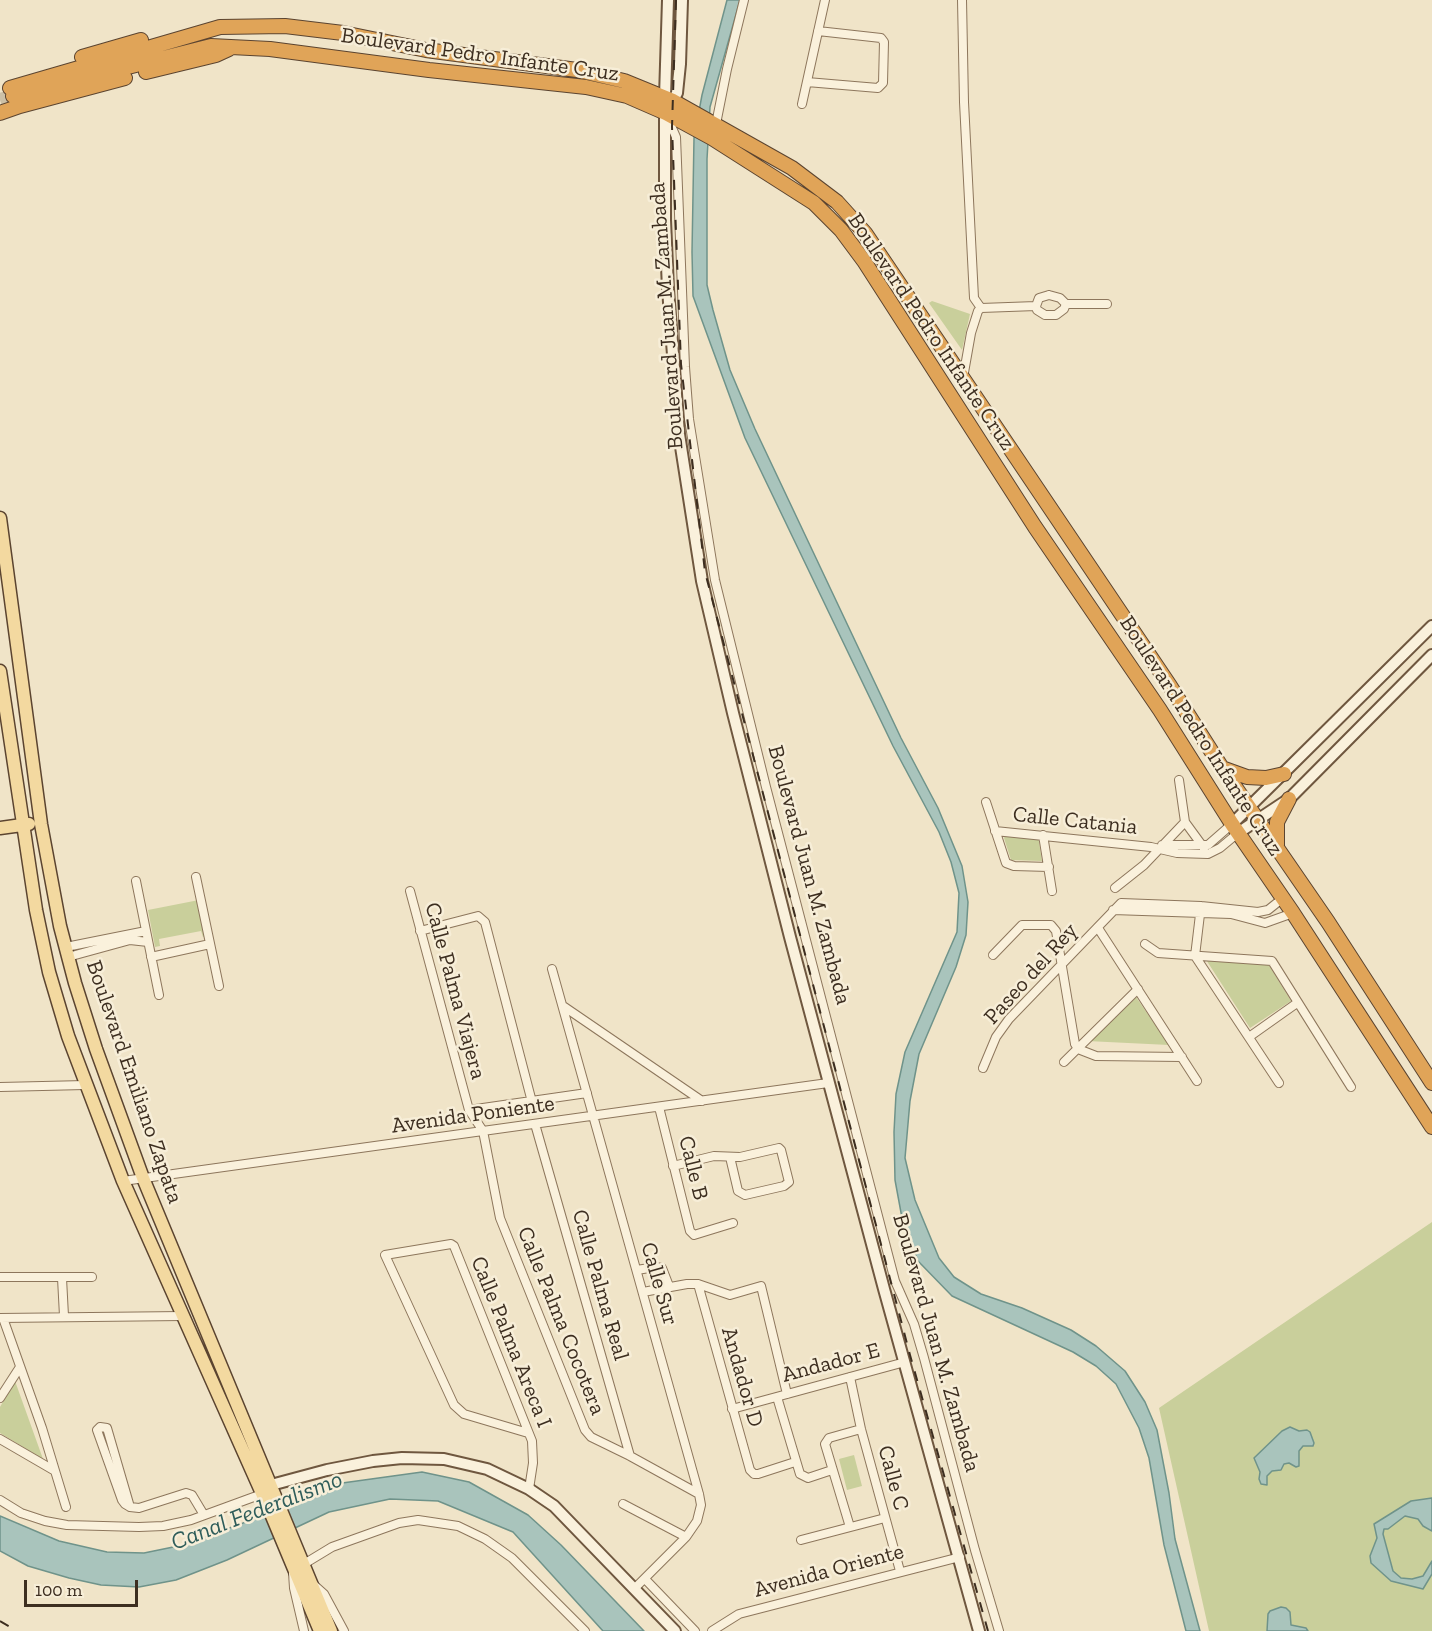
<!DOCTYPE html>
<html>
<head>
<meta charset="utf-8">
<style>
  body { margin:0 }
  #map { position:relative; width:1432px; height:1631px; overflow:hidden; background:#f0e4c8; font-family:"Zilla Slab",serif }
  canvas { display:block }
  .scale { position:absolute; left:24px; top:1580px; width:114px; height:27px; box-sizing:border-box; border:3px solid #3d2e20; border-top:0; padding-left:8px; font-size:18px; line-height:21px; white-space:nowrap; color:#3d2e20; -webkit-text-stroke:4px #f7eed8; paint-order:stroke }
</style>
</head>
<body>
<div id="map">
<canvas width="1432" height="1631"></canvas>
<div class="scale">100 m</div>
</div>
<script>
const ctx = document.querySelector('canvas').getContext('2d');
ctx.lineJoin = 'round';
function paint(path, color) {
  ctx.fillStyle = color;
  ctx.fill(path, 'evenodd');
}
function shape(rows) {
  const path = new Path2D();
  for (const r of rows) {
    path.moveTo(r[0], r[1]);
    for (let i = 2; i < r.length; i += 2) path.lineTo(r[i], r[i + 1]);
  }
  return path;
}
function stroke(path, color, width, dash) {
  ctx.strokeStyle = color;
  ctx.lineWidth = width;
  ctx.lineCap = dash ? 'butt' : 'round';
  ctx.setLineDash(dash || []);
  ctx.stroke(path);
}
function label(font, color, halo, rows, align = 'center') {
  ctx.font = font + ' "Zilla Slab",serif';
  ctx.lineWidth = 5;
  ctx.setLineDash([]);
  ctx.textBaseline = 'middle';
  ctx.strokeStyle = halo;
  ctx.fillStyle = color;
  for (const [text, x, y, turn = 0] of rows) {
    ctx.save();
    ctx.translate(x, y);
    ctx.rotate((+turn || 0) * Math.PI / 180);
    ctx.textAlign = isNaN(turn) ? turn : align;
    if (halo) ctx.strokeText(text, 0, 0);
    ctx.fillText(text, 0, 0);
    ctx.restore();
  }
}
const green = shape([
  [932,301,970,314,962,350,929,303],
  [1006,833,1038,835,1042,861,1011,860,1004,838],
  [199,900,206,936,203,937,201,931,159,939,160,946,155,947,148,910],
  [1203,955,1265,959,1291,1001,1250,1028],
  [1134,994,1169,1045,1087,1041],
  [1432,1222,1432,1631,1209,1631,1159,1408],
  [15,1381,43,1459,0,1433,0,1407],
  [854,1455,862,1486,847,1490,839,1459]
]);
const water = shape([
  [727,0,740,0,710,107,707,159,707,285,713,310,730,370,755,429,901,738,938,808,962,866,968,902,966,935,956,967,919,1054,910,1101,905,1158,915,1200,939,1258,954,1277,981,1294,1022,1308,1071,1330,1096,1346,1125,1371,1145,1402,1157,1430,1169,1493,1175,1539,1200,1631,1186,1631,1164,1545,1149,1458,1139,1428,1116,1384,1096,1366,1073,1352,952,1296,918,1261,902,1218,895,1180,894,1132,896,1094,905,1052,957,932,959,893,951,862,939,832,893,746,745,438,693,296,692,252,694,138,702,95,727,0],
  [1290,1427,1299,1431,1307,1430,1310,1432,1314,1443,1313,1446,1303,1446,1299,1451,1299,1466,1296,1467,1289,1463,1284,1464,1281,1470,1272,1471,1267,1476,1267,1485,1261,1484,1259,1479,1260,1472,1254,1458,1282,1431,1290,1427],
  [422,1472,469,1482,528,1515,561,1545,644,1631,603,1631,513,1532,438,1501,390,1499,329,1512,227,1560,176,1580,139,1587,101,1585,69,1578,28,1566,0,1551,0,1516,59,1541,107,1552,144,1553,183,1545,243,1523,335,1484,422,1472],
  [1432,1498,1432,1531,1423,1526,1418,1519,1405,1516,1388,1529,1384,1529,1383,1534,1393,1571,1401,1578,1412,1579,1423,1576,1432,1561,1432,1574,1423,1589,1391,1581,1371,1563,1370,1556,1377,1538,1374,1524,1411,1501,1432,1498],
  [1281,1607,1286,1608,1290,1612,1291,1625,1306,1628,1308,1631,1267,1631,1268,1614,1270,1611,1281,1607]
]);
const highwayTunnel = shape([
  [0,100,13,96]
]);
const street = shape([
  [962,0,964,102,974,298,981,308],
  [807,82,878,88,883,83,884,42,881,38,818,31],
  [802,104,825,0],
  [666,114,676,137,685,367,689,419,715,580,766,787,895,1281,914,1324,924,1358,975,1550,999,1631],
  [716,124,727,69,744,0],
  [1049,295,1060,298,1066,304,1064,309,1056,315,1045,315,1037,310,1036,306,1039,298,1049,295],
  [1066,304,1107,304],
  [981,308,1036,306],
  [963,378,971,333,978,311,981,308],
  [1179,780,1185,822,1204,848],
  [986,802,1006,863,1014,866,1049,867],
  [995,831,1151,847,1177,853,1208,854,1220,848,1238,833],
  [1043,835,1052,891],
  [1162,845,1208,845,1232,824],
  [196,877,219,986],
  [136,881,159,995],
  [1115,888,1144,865,1185,822],
  [410,891,469,1110,483,1131,500,1218,585,1430,591,1437,630,1456,699,1494],
  [1201,906,1195,956,1279,1083],
  [1113,910,1231,914,1265,923,1293,913],
  [1098,928,1197,1081],
  [420,931,478,916,485,922,532,1102],
  [1145,944,1158,953,1272,961,1351,1087],
  [66,947,146,931],
  [993,955,1022,925,1051,925,1056,931,1075,1044,1078,1049,1096,1056,1182,1057],
  [68,957,130,940,148,942],
  [151,957,210,944],
  [552,969,699,1494,701,1505,697,1521,686,1537,635,1588],
  [563,1006,702,1101],
  [1249,1037,1297,1003],
  [1064,1062,1138,989],
  [983,1068,996,1037,1009,1019,1121,903,1201,906,1258,912,1268,910,1283,898],
  [0,1087,85,1085],
  [659,1107,690,1231,694,1235,733,1223],
  [469,1110,587,1093],
  [535,1124,630,1456],
  [673,1166,714,1156,740,1157,779,1148,781,1150,789,1182,784,1186,745,1195,738,1191,730,1157],
  [123,1181,828,1083],
  [637,1270,655,1267,662,1268,669,1286],
  [0,1277,92,1277],
  [62,1278,64,1316],
  [698,1284,750,1470,754,1474,758,1474,795,1462],
  [643,1292,687,1284,698,1284,730,1295,761,1286,787,1394],
  [0,1318,183,1316],
  [3,1318,42,1428,66,1507],
  [850,1377,861,1429,900,1571],
  [777,1397,800,1474,808,1478,832,1470],
  [0,1398,20,1367],
  [732,1409,905,1362],
  [528,1433,464,1414,454,1405,385,1255,451,1244,454,1246,532,1441,533,1463,529,1489],
  [0,1439,55,1471],
  [0,1500,21,1513,45,1521,67,1525,139,1527,163,1526,191,1520,262,1494],
  [623,1504,686,1537],
  [130,1507,107,1428,100,1427,97,1430,122,1500,125,1504,130,1507,139,1508,186,1493,192,1495,204,1515],
  [850,1527,825,1444,829,1438,861,1429],
  [801,1540,885,1518],
  [304,1564,332,1547,399,1523,418,1520,458,1526,485,1539,512,1558,585,1631],
  [293,1573,294,1588,304,1631],
  [645,1579,695,1631],
  [314,1585,324,1594,344,1631],
  [712,1631,739,1614,960,1557]
]);
const secondary = shape([
  [668,0,665,97,665,220,668,289,679,434,702,581,733,713,790,937,884,1289,979,1631],
  [669,108,677,93,680,64,682,0],
  [1232,824,1432,626],
  [1238,833,1289,799,1432,655],
  [271,1485,327,1470,373,1461,402,1458,444,1459,487,1469,529,1489,554,1506,675,1631]
]);
const primary = shape([
  [0,518,41,824,60,926,75,983,96,1049,143,1178,331,1631],
  [0,671,36,910,49,972,68,1036,123,1181,269,1509,320,1631],
  [0,828,29,824]
]);
const highway = shape([
  [82,57,141,40],
  [146,72,216,55,229,49],
  [10,88,220,27,285,26,343,33,426,50,577,70,624,81,673,101,792,168,837,202,865,233,1170,686,1222,768,1328,922,1432,1083],
  [13,96,211,46,270,49,429,70,586,87,627,96,666,113,712,138,814,203,841,230,864,261,1035,527,1160,710,1232,824,1293,913,1432,1127],
  [0,113,20,106,125,78],
  [1222,768,1247,777,1266,778,1284,774],
  [1277,845,1277,822,1289,799]
]);
const rail = shape([
  [676,0,672,127,681,364,705,572,910,1355,988,1631],
  [0,1621,17,1631]
]);
const streetNames = [
  ["Boulevard Pedro Infante Cruz",480,55,8],
  ["Boulevard Juan M. Zambada",667,316,-94],
  ["Boulevard Pedro Infante Cruz",931,332,56],
  ["Boulevard Pedro Infante Cruz",1201,736,57],
  ["Calle Catania",1075,821,6],
  ["Boulevard Juan M. Zambada",809,875,75],
  ["Paseo del Rey",1031,974,-48],
  ["Calle Palma Viajera",455,991,75],
  ["Boulevard Emiliano Zapata",134,1082,71],
  ["Avenida Poniente",473,1115,-8],
  ["Calle B",693,1168,76],
  ["Calle Sur",659,1284,74],
  ["Calle Palma Real",600,1285,74],
  ["Calle Palma Cocotera",561,1321,68],
  ["Calle Palma Areca I",511,1342,68],
  ["Boulevard Juan M. Zambada",936,1343,74],
  ["Andador E",831,1363,-15],
  ["Andador D",742,1377,74],
  ["Calle C",893,1478,75],
  ["Avenida Oriente",829,1571,-15]
];
const waterNames = [
  ["Canal Federalismo",257,1511,-21]
];
paint(green, '#c9cf9b');
paint(water, '#a9c4bc');
stroke(water, '#6f938a', 1.5);
stroke(highwayTunnel, '#ccc0a6', 14, [14, 7]);
stroke(street, '#8d765c', 10);
stroke(secondary, '#6f573f', 14);
stroke(primary, '#5b4430', 15);
stroke(highway, '#5b4430', 16);
stroke(street, '#faf1dc', 8);
stroke(secondary, '#faf1dc', 10);
stroke(primary, '#f3d9a0', 12);
stroke(highway, '#e0a458', 14);
stroke(rail, '#3d2e20', 2, [10, 10]);
label('22px', '#3d2e20', '#f7eed8', streetNames);
label('italic 24px', '#2f5d5a', '#f7eed8', waterNames);
</script>
</body>
</html>
